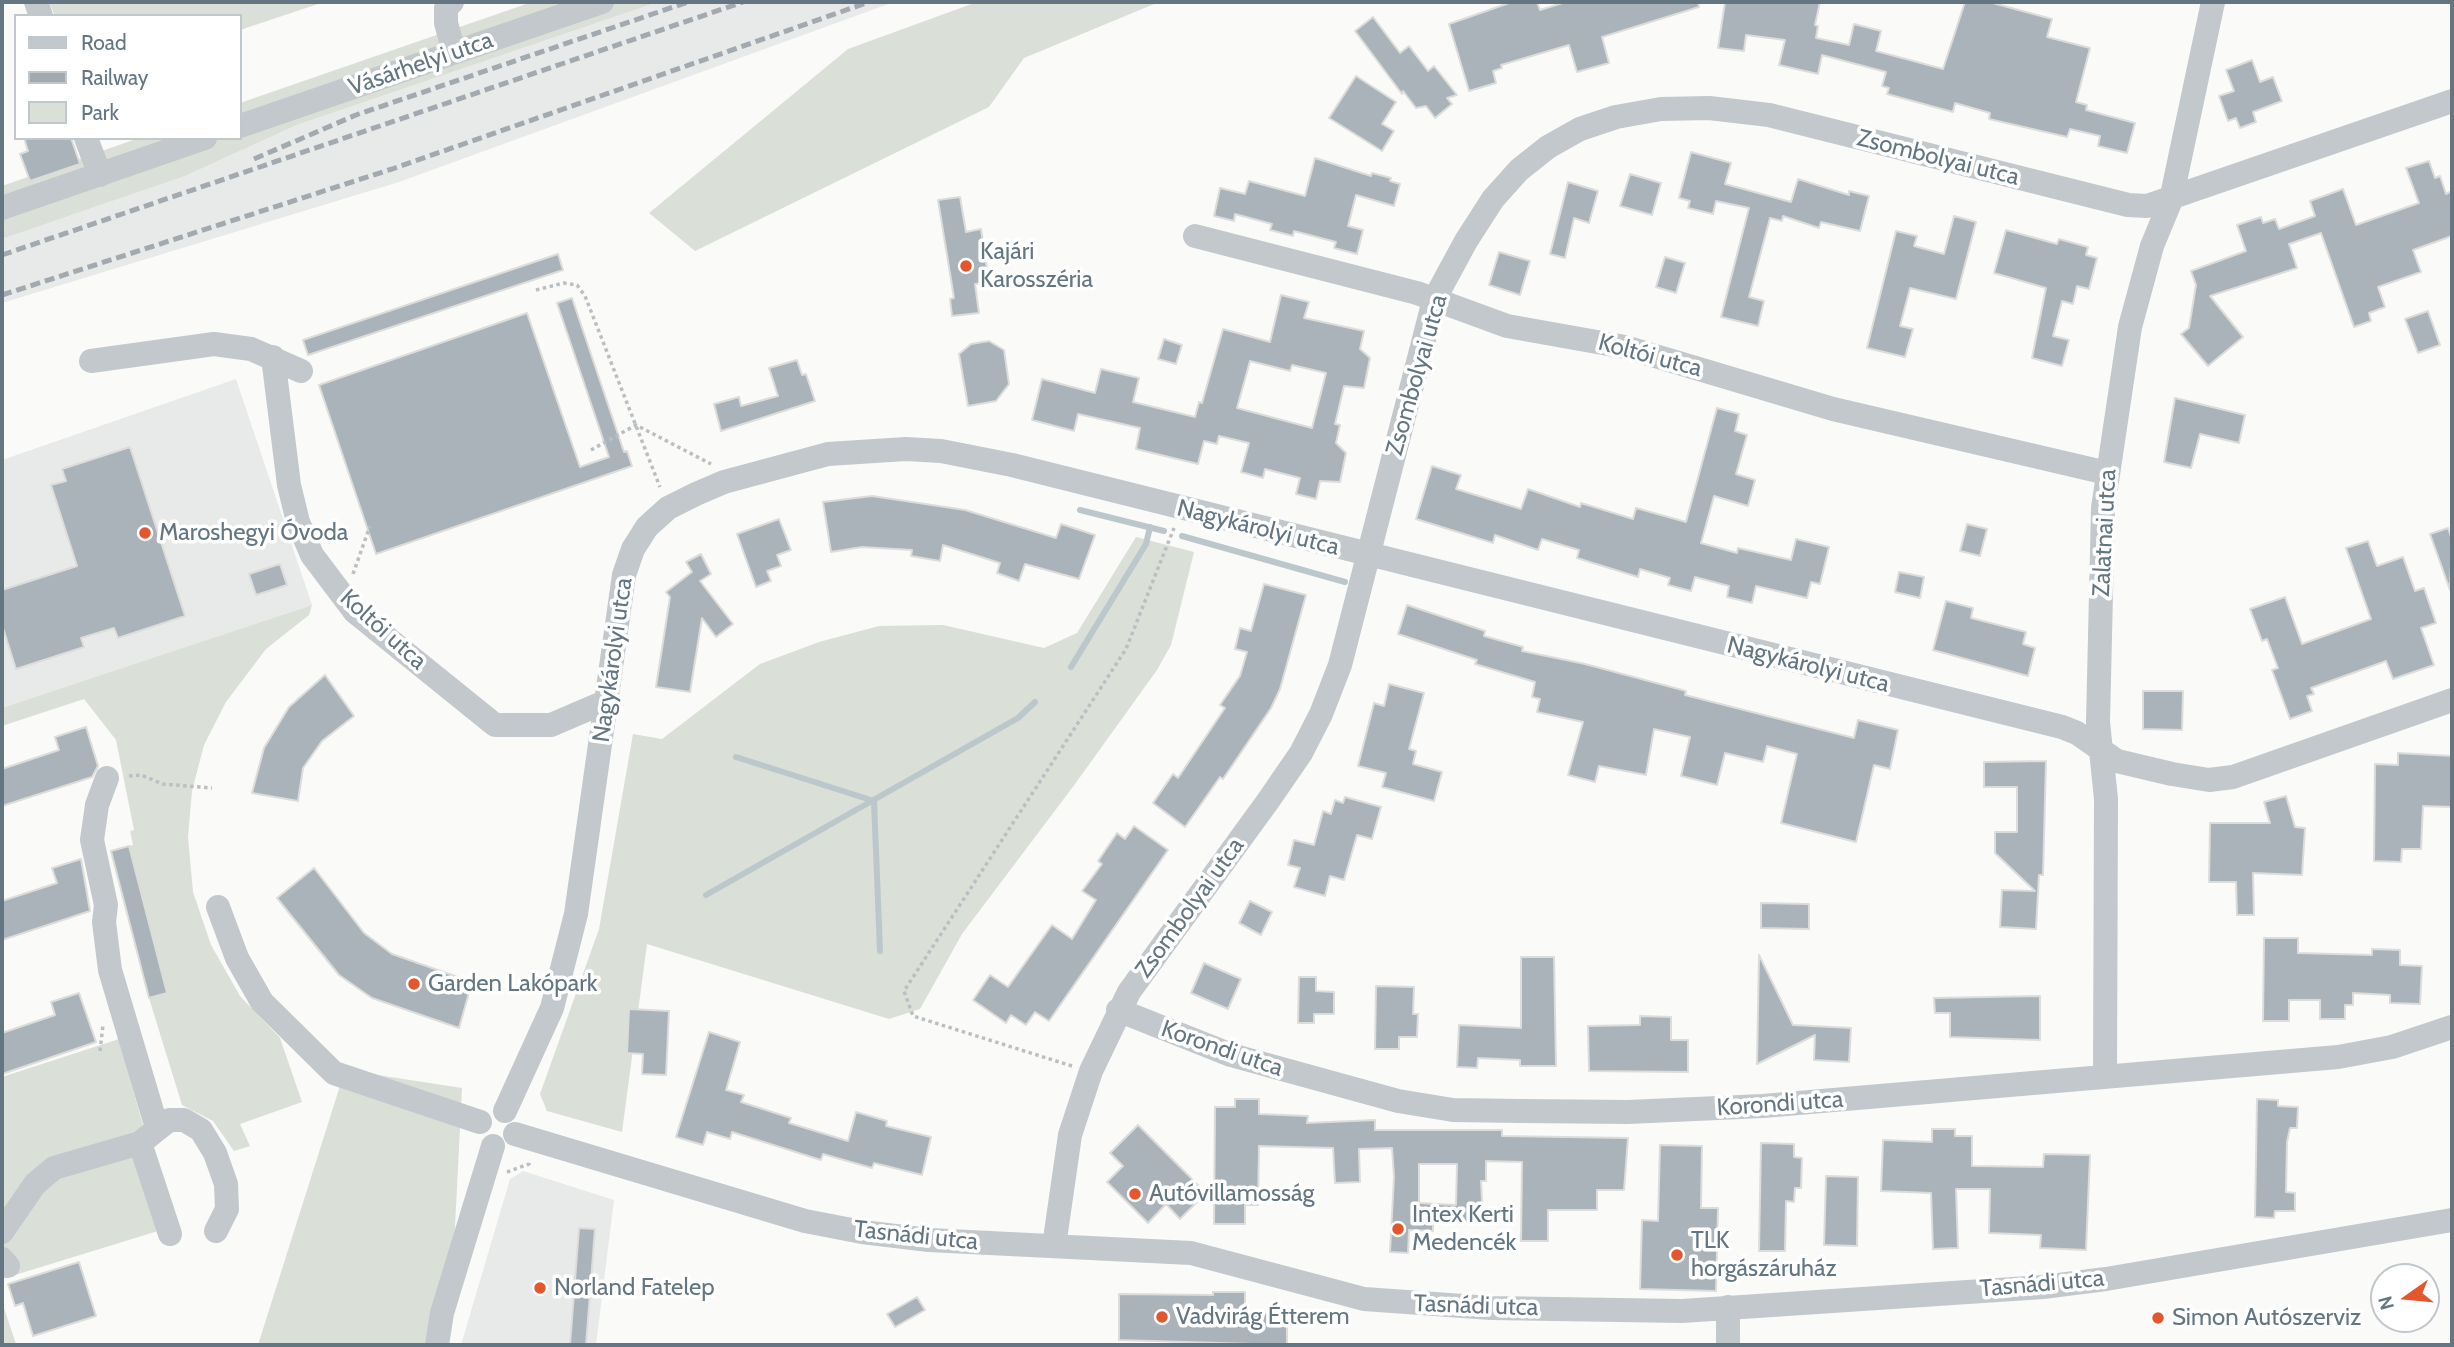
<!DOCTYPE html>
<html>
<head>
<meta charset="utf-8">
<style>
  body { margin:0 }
  #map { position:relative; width:2454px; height:1347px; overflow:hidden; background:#fafaf8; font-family:Cabin,sans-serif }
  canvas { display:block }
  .frame { position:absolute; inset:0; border:4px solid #657683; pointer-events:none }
  .legend { position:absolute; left:14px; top:14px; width:228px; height:126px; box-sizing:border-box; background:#fff; border:2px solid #c1c8cd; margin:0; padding:9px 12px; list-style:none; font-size:21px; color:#657683 }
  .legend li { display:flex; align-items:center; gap:14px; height:35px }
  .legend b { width:35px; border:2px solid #c1c8cd }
  .north { position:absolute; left:2370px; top:1263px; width:70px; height:70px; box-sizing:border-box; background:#fff; border:2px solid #c1c8cd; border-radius:50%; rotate:255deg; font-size:19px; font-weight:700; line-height:28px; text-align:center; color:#657683 }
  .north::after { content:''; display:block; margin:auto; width:24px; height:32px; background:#e4572e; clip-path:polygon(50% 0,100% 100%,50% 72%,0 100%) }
</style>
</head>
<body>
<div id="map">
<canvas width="2454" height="1347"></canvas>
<div class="frame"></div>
<ul class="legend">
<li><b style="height:9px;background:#c3c8cc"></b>Road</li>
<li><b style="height:9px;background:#a2aab0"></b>Railway</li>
<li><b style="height:19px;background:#dadfd7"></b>Park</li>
</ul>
<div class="north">N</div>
</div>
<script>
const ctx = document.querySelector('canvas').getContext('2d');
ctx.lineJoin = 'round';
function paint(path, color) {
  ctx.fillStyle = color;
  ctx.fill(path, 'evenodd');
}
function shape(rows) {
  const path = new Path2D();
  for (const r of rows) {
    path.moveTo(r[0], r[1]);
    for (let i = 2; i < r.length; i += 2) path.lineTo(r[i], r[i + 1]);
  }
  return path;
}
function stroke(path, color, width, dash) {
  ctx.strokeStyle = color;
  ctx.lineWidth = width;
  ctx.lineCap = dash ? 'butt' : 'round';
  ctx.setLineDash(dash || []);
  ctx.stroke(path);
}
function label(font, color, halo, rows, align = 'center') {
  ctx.font = font + ' Cabin,sans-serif';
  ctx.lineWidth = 7;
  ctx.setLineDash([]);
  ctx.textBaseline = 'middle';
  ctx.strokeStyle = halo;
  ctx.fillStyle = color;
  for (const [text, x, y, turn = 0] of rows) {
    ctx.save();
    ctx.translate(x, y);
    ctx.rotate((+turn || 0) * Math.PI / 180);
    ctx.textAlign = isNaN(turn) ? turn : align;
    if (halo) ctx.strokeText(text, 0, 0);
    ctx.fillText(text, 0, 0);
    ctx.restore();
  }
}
const built = shape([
  [658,2,894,2,399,182,2,303,2,239,185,176,297,125],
  [236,379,312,605,2,708,2,460],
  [523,1171,614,1200,596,1345,461,1345,510,1179]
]);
const green = shape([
  [49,2,324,2,240,30,240,16,55,16],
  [532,2,658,2,297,125,185,176,2,239,2,186,139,138,240,138,240,103],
  [977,2,1159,2,1024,58,989,107,695,251,649,213,848,49],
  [1136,537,1194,552,1171,645,1157,670,1075,784,962,934,920,1009,889,1019,647,944,622,1132,547,1111,540,1094,599,929,633,734,662,739,760,664,819,642,879,626,943,625,1044,648,1077,633],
  [312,605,309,615,266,649,226,702,204,745,192,791,188,837,193,892,211,945,240,996,280,1038,302,1102,240,1124,250,1146,234,1151,213,1121,182,1105,149,998,167,992,129,846,133,845,130,831,134,830,116,740,84,699,2,726,2,708],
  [119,1039,171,1227,2,1279,2,1077],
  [345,1070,462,1088,449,1345,258,1345],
  [2,1302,16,1344,39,1345,2,1345]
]);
const stream = shape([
  [1080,510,1164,531],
  [1182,536,1345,582],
  [1071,667,1146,544,1150,527],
  [736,757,874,801],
  [874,801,880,951],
  [706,895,1018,718,1035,702]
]);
const building = shape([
  [1512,2,1537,2,1540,10,1566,2,1698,2,1699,7,1602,37,1609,63,1577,72,1569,45,1501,65,1502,68,1493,71,1496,83,1469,91,1449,24,1512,2],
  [1725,2,1820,2,1815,25,1818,26,1816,38,1849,45,1854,24,1881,31,1876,51,1943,69,1965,2,1989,2,2052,19,2047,37,2090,48,2076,102,2087,105,2086,110,2135,123,2127,153,2098,146,2100,136,2070,129,2067,137,1989,119,1990,113,1955,103,1953,112,1887,94,1889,88,1882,86,1886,72,1822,55,1818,74,1779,65,1785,40,1746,35,1744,51,1718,48,1725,2],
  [1373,17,1400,53,1409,46,1428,71,1434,66,1457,95,1447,98,1452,104,1435,118,1426,106,1416,108,1403,91,1402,94,1355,31,1373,17],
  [2252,60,2260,82,2273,77,2282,101,2253,112,2256,122,2240,128,2236,118,2228,121,2219,96,2234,91,2226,70,2252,60],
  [1356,76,1396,102,1382,124,1394,131,1382,151,1329,118,1356,76],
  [24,138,71,138,80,164,30,181,20,154,28,151,24,138],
  [1691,152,1731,163,1725,184,1791,202,1798,179,1849,195,1849,191,1869,196,1860,231,1821,222,1819,228,1783,216,1782,221,1770,218,1749,297,1764,301,1758,326,1721,317,1749,208,1716,201,1713,214,1688,208,1690,201,1679,198,1691,152],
  [1315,158,1371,176,1372,173,1391,178,1390,181,1400,184,1394,206,1356,195,1348,226,1363,230,1357,254,1334,248,1336,242,1294,231,1293,236,1270,230,1272,224,1235,214,1234,221,1214,216,1220,188,1245,194,1249,181,1305,196,1315,158],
  [2429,161,2435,178,2440,176,2446,194,2452,191,2452,236,2413,250,2421,272,2378,287,2385,307,2369,313,2371,321,2354,327,2321,233,2289,244,2297,268,2210,296,2243,337,2208,366,2181,334,2189,328,2196,285,2191,271,2246,251,2237,225,2261,217,2263,223,2275,219,2279,229,2315,216,2310,201,2343,189,2356,225,2419,203,2406,168,2429,161],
  [1630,174,1661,183,1652,215,1620,206,1630,174],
  [1568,182,1598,191,1589,223,1574,218,1565,258,1550,254,1568,182],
  [960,197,966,232,981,229,989,282,975,284,979,313,952,316,950,299,954,298,938,200,960,197],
  [1954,216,1976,222,1956,299,1910,288,1900,326,1913,329,1905,357,1867,348,1896,231,1917,236,1914,246,1944,254,1954,216],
  [2006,230,2057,244,2059,239,2088,247,2086,255,2097,258,2089,289,2077,286,2073,304,2062,301,2053,336,2069,340,2062,366,2032,358,2046,288,1994,273,2006,230],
  [1499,252,1530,261,1520,295,1489,285,1499,252],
  [558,254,563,270,308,355,303,340,558,254],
  [1665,257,1685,263,1676,293,1656,287,1665,257],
  [1281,295,1309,302,1304,318,1364,331,1360,349,1370,358,1364,388,1344,386,1335,424,1340,425,1336,443,1346,453,1340,482,1320,481,1316,499,1296,494,1300,478,1265,469,1263,478,1241,472,1249,443,1219,436,1217,444,1204,441,1198,464,1136,449,1140,428,1078,414,1074,431,1032,420,1042,379,1095,393,1101,369,1139,378,1133,402,1195,417,1199,402,1202,403,1223,329,1270,342,1281,295],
  [1250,361,1290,371,1292,365,1326,373,1312,428,1237,408,1250,361],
  [572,298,624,452,627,451,632,466,376,554,319,385,527,313,580,467,609,457,557,303,572,298],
  [2428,311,2440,345,2418,353,2405,319,2428,311],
  [1164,339,1182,345,1176,364,1158,359,1164,339],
  [989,341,1004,350,1009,384,996,401,968,406,959,354,971,344,989,341],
  [797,360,802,375,806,374,815,401,721,431,714,404,739,397,741,406,778,396,769,368,797,360],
  [2175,398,2245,415,2239,443,2200,434,2191,468,2164,462,2175,398],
  [1717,408,1739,414,1735,431,1747,435,1736,474,1755,480,1748,506,1714,496,1701,543,1737,553,1738,548,1791,560,1796,539,1829,547,1820,584,1811,582,1807,598,1756,586,1752,603,1727,597,1729,586,1695,577,1691,591,1668,585,1670,578,1640,569,1638,577,1577,558,1579,550,1542,539,1538,550,1495,535,1493,543,1416,519,1432,466,1461,475,1456,489,1521,509,1528,489,1580,507,1581,503,1633,519,1636,508,1686,522,1717,408],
  [130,447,185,616,118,638,114,628,81,638,84,647,16,669,2,625,2,590,77,566,51,485,66,481,62,469,130,447],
  [872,496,965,510,1056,538,1061,524,1095,535,1079,579,1025,564,1019,581,997,573,1000,563,943,545,940,561,911,556,912,550,862,547,831,552,823,502,872,496],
  [779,519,791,550,777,555,781,566,767,571,771,581,756,587,737,534,779,519],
  [1967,524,1987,529,1980,556,1960,551,1967,524],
  [2448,528,2452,540,2450,590,2430,534,2448,528],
  [2368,541,2377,566,2403,557,2415,591,2424,588,2436,623,2421,628,2434,665,2393,679,2386,661,2311,688,2314,694,2307,696,2312,711,2290,719,2272,670,2278,668,2267,639,2262,641,2250,609,2285,597,2302,644,2371,619,2346,548,2368,541],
  [701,554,711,574,700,581,733,624,716,637,702,618,690,692,656,687,670,597,666,592,692,572,686,562,701,554],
  [280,564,287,585,256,595,249,574,280,564],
  [1899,572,1924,577,1920,598,1895,592,1899,572],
  [1264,584,1306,595,1280,689,1271,708,1223,779,1220,777,1185,827,1153,803,1173,774,1178,778,1225,708,1220,705,1240,676,1247,652,1235,649,1240,628,1251,631,1264,584],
  [1946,601,1973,608,1971,618,2026,632,2023,644,2035,648,2028,676,1933,650,1946,601],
  [1407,605,1485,631,1484,636,1523,647,1522,651,1585,664,1686,691,1685,695,1854,738,1858,720,1898,730,1890,769,1874,765,1856,842,1781,823,1797,754,1767,746,1763,762,1725,753,1717,785,1681,776,1690,737,1654,729,1646,775,1599,766,1595,782,1568,775,1583,722,1537,712,1540,699,1532,697,1535,682,1475,664,1477,660,1398,634,1407,605],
  [325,675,354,716,322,741,303,768,298,801,252,793,264,748,289,707,325,675],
  [1389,684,1424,693,1409,749,1416,751,1413,764,1442,772,1434,801,1382,787,1386,773,1358,766,1374,703,1384,706,1389,684],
  [2143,691,2183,691,2182,730,2143,729,2143,691],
  [86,727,98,766,92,777,2,806,2,769,59,750,55,737,86,727],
  [2398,753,2452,756,2452,807,2423,806,2421,849,2402,849,2401,862,2374,861,2375,764,2398,765,2398,753],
  [2046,761,2043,875,2039,875,2036,929,2000,927,2002,890,2035,891,1995,853,1995,832,2017,832,2017,787,1984,787,1984,762,2046,761],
  [2286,796,2295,827,2305,828,2302,875,2253,873,2254,915,2237,915,2236,882,2209,882,2210,823,2270,823,2264,802,2286,796],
  [1345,797,1381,807,1372,839,1357,835,1344,880,1330,876,1325,896,1294,887,1300,868,1288,865,1294,840,1314,845,1323,811,1331,814,1335,800,1343,803,1345,797],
  [1134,826,1168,850,1049,1021,1035,1012,1026,1025,1011,1015,1006,1023,973,1000,990,975,1008,987,1052,925,1072,939,1096,900,1082,891,1102,864,1098,861,1117,833,1125,839,1134,826],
  [129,846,167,993,149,998,111,851,129,846],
  [81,859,90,911,2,940,2,901,57,883,52,868,81,859],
  [314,868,364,933,392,954,472,982,459,1028,372,998,339,975,277,898,314,868],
  [1250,901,1272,912,1261,935,1239,923,1250,901],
  [1761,903,1809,904,1809,929,1761,928,1761,903],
  [2264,938,2298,938,2298,953,2372,955,2372,949,2400,950,2400,965,2422,966,2420,1004,2390,1003,2390,995,2353,993,2353,1005,2345,1005,2345,1019,2320,1019,2320,1000,2289,1000,2289,1021,2263,1021,2264,938],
  [1759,955,1793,1025,1851,1028,1849,1062,1814,1060,1815,1035,1757,1064,1759,955],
  [1521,957,1554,957,1556,1066,1520,1066,1520,1060,1478,1058,1477,1068,1457,1067,1459,1025,1521,1028,1521,957],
  [1204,963,1241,979,1228,1009,1191,993,1204,963],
  [1299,977,1316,977,1316,991,1334,992,1334,1014,1314,1014,1314,1023,1298,1023,1299,977],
  [1376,986,1414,987,1413,1014,1418,1014,1417,1037,1399,1037,1399,1049,1375,1049,1376,986],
  [79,993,96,1042,2,1074,2,1033,55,1015,51,1002,79,993],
  [2040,996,2040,1040,1950,1037,1950,1013,1935,1013,1934,998,2040,996],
  [629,1009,669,1011,666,1075,642,1074,643,1054,627,1053,629,1009],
  [1640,1016,1671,1017,1671,1040,1688,1040,1688,1072,1589,1071,1588,1026,1640,1025,1640,1016],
  [709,1032,740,1042,726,1090,744,1095,741,1102,791,1118,789,1123,848,1141,856,1112,887,1121,886,1126,931,1137,922,1175,874,1163,872,1168,823,1154,821,1160,732,1132,730,1139,707,1132,703,1145,676,1137,709,1032],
  [1235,1099,1259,1099,1259,1114,1308,1116,1307,1123,1375,1120,1375,1130,1502,1130,1502,1136,1628,1138,1624,1190,1597,1190,1597,1210,1548,1210,1548,1241,1521,1241,1522,1162,1486,1161,1486,1181,1481,1181,1483,1221,1433,1224,1433,1231,1409,1230,1408,1253,1390,1252,1394,1177,1392,1148,1359,1149,1360,1182,1335,1183,1333,1148,1259,1146,1258,1205,1245,1205,1245,1224,1214,1224,1215,1107,1235,1107,1235,1099],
  [1419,1164,1457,1164,1456,1205,1419,1203,1419,1164],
  [2257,1099,2278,1100,2278,1106,2298,1107,2297,1128,2290,1128,2287,1142,2286,1192,2295,1193,2295,1211,2275,1211,2274,1218,2255,1217,2257,1099],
  [1138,1125,1206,1193,1180,1219,1166,1204,1148,1223,1107,1182,1123,1166,1110,1153,1138,1125],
  [1932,1129,1955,1129,1955,1136,1972,1136,1972,1166,2043,1167,2044,1154,2090,1155,2086,1250,2040,1248,2041,1235,1989,1233,1990,1189,1956,1189,1958,1248,1933,1249,1931,1193,1881,1191,1883,1140,1932,1142,1932,1129],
  [1761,1143,1794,1144,1794,1157,1802,1158,1801,1188,1795,1188,1794,1202,1786,1201,1785,1251,1759,1251,1761,1143],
  [1660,1145,1702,1146,1701,1208,1718,1208,1716,1291,1640,1289,1642,1220,1658,1221,1660,1145],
  [1826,1176,1858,1177,1857,1246,1824,1245,1826,1176],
  [579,1228,595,1229,586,1345,570,1345,579,1228],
  [79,1262,96,1316,33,1336,23,1303,15,1306,8,1284,79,1262],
  [1213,1292,1245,1292,1245,1313,1287,1313,1287,1345,1119,1340,1119,1294,1213,1295,1213,1292],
  [917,1297,925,1310,895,1327,887,1314,917,1297]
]);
const path = shape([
  [536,290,564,283,577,285,585,296,660,487],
  [591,450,636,425,711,464],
  [353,574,370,526],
  [129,776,141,775,163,784,212,788],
  [100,1051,103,1025],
  [1072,1066,913,1016,904,991,1126,649,1174,528],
  [507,1172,529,1164,529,1160]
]);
const minor = shape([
  [36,2,41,16],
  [452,2,446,8,446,23,454,52],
  [240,126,602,2],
  [86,138,100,175],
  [2,208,205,138],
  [1195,236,1417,293,1507,326,1625,347,1833,409,2107,473],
  [273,357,289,485,298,522,312,555,355,612,495,725,551,725,607,701],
  [91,361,214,344,251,349,301,371],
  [107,778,97,805,92,840,106,905,104,922,110,970,157,1128],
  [218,907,237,958,262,1002,334,1073,480,1122],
  [1118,1010,1231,1055,1398,1101,1453,1110,1520,1111,1628,1112,1763,1106,2338,1057,2392,1047,2452,1027],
  [2105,1076,2106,799,2098,722,2103,508,2130,327,2152,246,2171,200,2213,2],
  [505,1111,552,1008,576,914,624,575,633,549,647,527,668,508,696,494,724,482,828,454,906,449,941,451,1012,465,2062,727,2077,733,2117,761,2172,774,2209,780,2233,777,2452,700],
  [515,1134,805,1221,862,1232,929,1240,1191,1253,1364,1299,1491,1308,1682,1311,2043,1287,2106,1279,2452,1220],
  [140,1143,170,1234],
  [2,1232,35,1184,54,1168,140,1143,169,1120,184,1120,201,1130,215,1153,226,1184,227,1209,216,1231],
  [1054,1246,1070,1135,1091,1071,1129,992,1268,801,1301,753,1321,714,1340,665,1434,300,1466,241,1493,199,1519,170,1548,147,1580,129,1616,117,1661,109,1709,108,1769,115,2128,205,2147,206,2452,101],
  [2,1259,8,1266],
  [437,1345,442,1313,493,1146],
  [1728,1345,1728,1307]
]);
const rail = shape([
  [254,159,356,115,688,2],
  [2,255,743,2],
  [2,295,392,169,869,2]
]);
const markers = [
  [966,266,7,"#e4572e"],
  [145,533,7,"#e4572e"],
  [414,984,7,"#e4572e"],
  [1135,1194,7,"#e4572e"],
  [1398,1229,7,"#e4572e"],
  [1677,1255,7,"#e4572e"],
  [540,1288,7,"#e4572e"],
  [1162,1317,7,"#e4572e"],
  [2158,1318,7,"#e4572e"]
];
const streetNames = [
  ["Vásárhelyi utca",421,64,-19],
  ["Zsombolyai utca",1938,158,14],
  ["Koltói utca",1650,356,15],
  ["Zsombolyai utca",1417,375,-74],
  ["Nagykárolyi utca",1258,528,14],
  ["Zalatnai utca",2105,533,-87],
  ["Koltói utca",383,630,42],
  ["Nagykárolyi utca",613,660,-82],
  ["Nagykárolyi utca",1808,665,14],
  ["Zsombolyai utca",1190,908,-54],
  ["Korondi utca",1222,1049,19],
  ["Korondi utca",1780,1104,-4],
  ["Tasnádi utca",916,1236,6],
  ["Tasnádi utca",2042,1284,-5],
  ["Tasnádi utca",1476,1306,2]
];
const poiNames = [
  ["Kajári",980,252],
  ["Karosszéria",980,280],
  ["Maroshegyi Óvoda",159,533],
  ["Garden Lakópark",428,984],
  ["Autóvillamosság",1149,1194],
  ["Intex Kerti",1412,1215],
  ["Medencék",1412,1243],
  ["TLK",1691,1241],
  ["horgászáruház",1691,1269],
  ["Norland Fatelep",554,1288],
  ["Vadvirág Étterem",1176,1317],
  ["Simon Autószerviz",2172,1318]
];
paint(built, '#e8e9e9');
paint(green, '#dadfd7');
stroke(stream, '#bbc7cb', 6);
paint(building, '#aab3b9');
stroke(building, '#dcdcda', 2);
stroke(path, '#bbbfc2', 3.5, [3.5, 3.5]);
stroke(minor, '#c3c8cc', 24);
stroke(rail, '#a2aab0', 5, [10, 5]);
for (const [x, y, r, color] of markers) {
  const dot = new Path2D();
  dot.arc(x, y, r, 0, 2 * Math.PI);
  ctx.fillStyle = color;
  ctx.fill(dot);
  stroke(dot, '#fff', 2.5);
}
label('24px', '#657683', '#fff', streetNames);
label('24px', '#657683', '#fff', poiNames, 'left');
</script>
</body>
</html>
